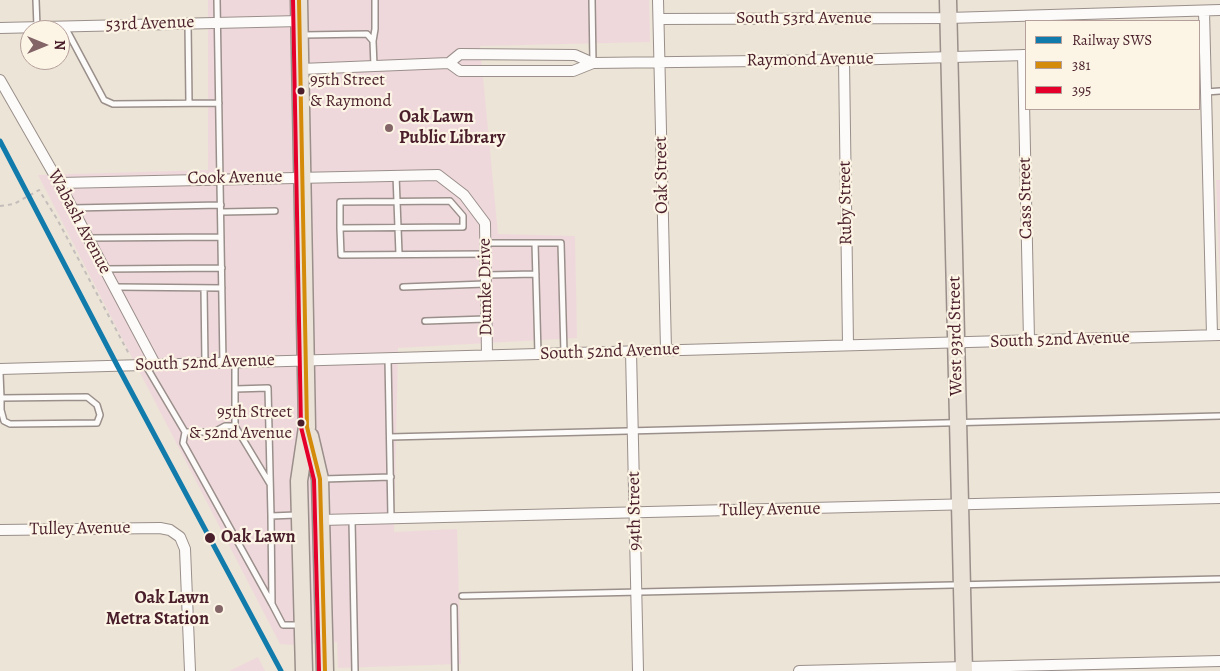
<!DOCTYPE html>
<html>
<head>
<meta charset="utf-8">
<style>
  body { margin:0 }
  #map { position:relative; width:1220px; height:671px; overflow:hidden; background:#ece4d6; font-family:Alegreya,serif }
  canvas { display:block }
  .legend { position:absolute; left:1025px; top:20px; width:175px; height:90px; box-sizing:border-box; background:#fcf5e5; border:1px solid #b59f9b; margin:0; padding:6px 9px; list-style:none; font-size:15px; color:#4a1f2b }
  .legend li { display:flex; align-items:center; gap:10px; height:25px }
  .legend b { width:25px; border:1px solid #b59f9b }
  .north { position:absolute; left:20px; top:20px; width:50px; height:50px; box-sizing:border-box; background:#fcf5e5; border:1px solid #b59f9b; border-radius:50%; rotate:90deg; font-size:14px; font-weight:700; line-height:20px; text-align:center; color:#4a1f2b }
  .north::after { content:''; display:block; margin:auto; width:18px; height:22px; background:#836467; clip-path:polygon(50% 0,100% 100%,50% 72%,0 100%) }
</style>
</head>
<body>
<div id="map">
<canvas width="1220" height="671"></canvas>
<ul class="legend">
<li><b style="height:6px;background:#117bac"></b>Railway SWS</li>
<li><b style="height:6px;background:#d48b09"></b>381</li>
<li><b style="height:6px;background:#e4002b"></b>395</li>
</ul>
<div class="north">N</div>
</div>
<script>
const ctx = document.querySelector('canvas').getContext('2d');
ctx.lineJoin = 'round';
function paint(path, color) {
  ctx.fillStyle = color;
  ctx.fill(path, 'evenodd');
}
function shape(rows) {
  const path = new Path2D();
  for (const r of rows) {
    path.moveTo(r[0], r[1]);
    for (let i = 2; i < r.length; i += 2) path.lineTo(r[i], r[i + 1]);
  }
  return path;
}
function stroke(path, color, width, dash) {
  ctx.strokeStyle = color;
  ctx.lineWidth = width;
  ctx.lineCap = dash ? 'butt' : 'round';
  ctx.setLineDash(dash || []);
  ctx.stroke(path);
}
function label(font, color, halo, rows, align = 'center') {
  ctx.font = font + ' Alegreya,serif';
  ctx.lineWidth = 4.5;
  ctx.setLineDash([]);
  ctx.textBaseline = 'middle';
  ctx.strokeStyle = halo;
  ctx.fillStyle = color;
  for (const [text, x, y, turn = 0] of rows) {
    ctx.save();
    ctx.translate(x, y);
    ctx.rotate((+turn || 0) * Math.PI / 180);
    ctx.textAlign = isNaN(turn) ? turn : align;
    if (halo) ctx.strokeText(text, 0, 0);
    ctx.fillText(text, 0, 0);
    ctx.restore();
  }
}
const built = shape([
  [208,0,649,0,650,42,480,46,498,234,575,236,577,338,398,348,394,532,457,529,461,664,338,668,337,642,294,645,280,644,38,175,208,170],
  [1216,180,1220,180,1220,285],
  [258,657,265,671,229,671]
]);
const path = shape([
  [0,206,14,204,39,190,57,219,129,354]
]);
const service = shape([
  [36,0,37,27],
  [217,0,223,363],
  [592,0,593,63],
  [188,24,189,103],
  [65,27,104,100,113,104,219,103],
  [303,35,367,34,373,41,374,66],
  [373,41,375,29,375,0],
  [1206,92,1220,91],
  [396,175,399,254],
  [72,208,221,205],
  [221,212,275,211],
  [340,228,463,227,463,216,450,201,340,202,340,228,341,255,486,254],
  [89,238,221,237],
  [486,243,561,243,564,353],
  [535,243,538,354],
  [105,269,222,268],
  [486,275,536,274],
  [115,287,222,288],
  [403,287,485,284],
  [204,288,205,363],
  [425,321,486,319],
  [388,359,391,518],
  [235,362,235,389,268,388,271,516,296,515],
  [146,366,185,432,214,432,225,426,235,426],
  [0,373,1,398,1,410,4,421,10,424,97,423,100,415,97,405,87,397,1,398],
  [235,389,235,426,270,484],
  [185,432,183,443,272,604],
  [390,437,1220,416],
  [323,479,391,477],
  [271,516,272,604,283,625,301,625],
  [352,520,355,671],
  [462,596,1220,579],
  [454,607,455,671]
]);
const minor = shape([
  [658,0,666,350],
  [1204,11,1212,335],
  [659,19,948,18,1220,10],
  [0,28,300,21],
  [1023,55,1029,340],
  [844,60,848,345],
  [449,63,460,54,575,55,593,63],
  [301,69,449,63,460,71,573,71,593,63,844,60,1026,55],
  [0,80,59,183,155,364],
  [59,183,438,175,464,195,485,223,487,355],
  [631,351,638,671],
  [0,369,1220,335],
  [321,520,1220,498],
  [0,530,160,528,170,530,180,537,185,549,190,671],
  [799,671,1220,661]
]);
const primary = shape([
  [299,0,307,427,299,481,304,671],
  [948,0,964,671],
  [310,436,320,479,325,671]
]);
const bus1 = shape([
  [299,0,307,427,320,479,325,671]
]);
const bus2 = shape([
  [293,0,301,427,314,480,319,671]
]);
const rail1 = shape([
  [0,141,117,365,281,671]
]);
const markers = [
  [301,91,4.5,"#4a1f2b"],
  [389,128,5,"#836467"],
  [301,423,4.5,"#4a1f2b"],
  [210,538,6,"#4a1f2b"],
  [219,609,5,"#836467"]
];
const busNames = [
  ["95th Street",310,81],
  ["& Raymond",310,102],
  ["95th Street",292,413,"right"],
  ["& 52nd Avenue",292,434,"right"]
];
const streetNames = [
  ["South 53rd Avenue",804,19],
  ["53rd Avenue",150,24,-2],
  ["Raymond Avenue",810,60,-1],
  ["Oak Street",662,175,-91],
  ["Cook Avenue",235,178,-1],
  ["Cass Street",1026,198,-91],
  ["Ruby Street",846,203,-91],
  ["Wabash Avenue",79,222,62],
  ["Dumke Drive",486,287,-91],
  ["West 93rd Street",956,336,-91],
  ["South 52nd Avenue",1060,340,-2],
  ["South 52nd Avenue",610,352,-2],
  ["South 52nd Avenue",205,363,-2],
  ["Tulley Avenue",770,510,-1],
  ["94th Street",635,511,-91],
  ["Tulley Avenue",80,529,-1]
];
const poiNames = [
  ["Oak Lawn",399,118],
  ["Public Library",399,139],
  ["Oak Lawn",209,599,"right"],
  ["Metra Station",209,620,"right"]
];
const stopNames = [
  ["Oak Lawn",221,538]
];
paint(built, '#efd8dc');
stroke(service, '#9a8f8a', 8);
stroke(minor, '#9a8f8a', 12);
stroke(primary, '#9a8f8a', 19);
stroke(path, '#c3bdbc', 2, [4, 4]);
stroke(service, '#fcfbf9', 5);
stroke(minor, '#fcfbf9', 10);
stroke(primary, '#ebe2d7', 16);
stroke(bus1, '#d48b09', 4);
stroke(bus2, '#e4002b', 4);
stroke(rail1, '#117bac', 5);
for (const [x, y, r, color] of markers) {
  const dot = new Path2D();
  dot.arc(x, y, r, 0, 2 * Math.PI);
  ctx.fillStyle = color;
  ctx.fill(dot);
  stroke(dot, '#fcf5e5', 2);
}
label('17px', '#4a1f2b', '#fcf5e5', busNames, 'left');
label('18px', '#4a1f2b', '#fcf5e5', streetNames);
label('bold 18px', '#4a1f2b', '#fcf5e5', poiNames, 'left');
label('bold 18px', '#4a1f2b', '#fcf5e5', stopNames, 'left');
</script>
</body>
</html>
